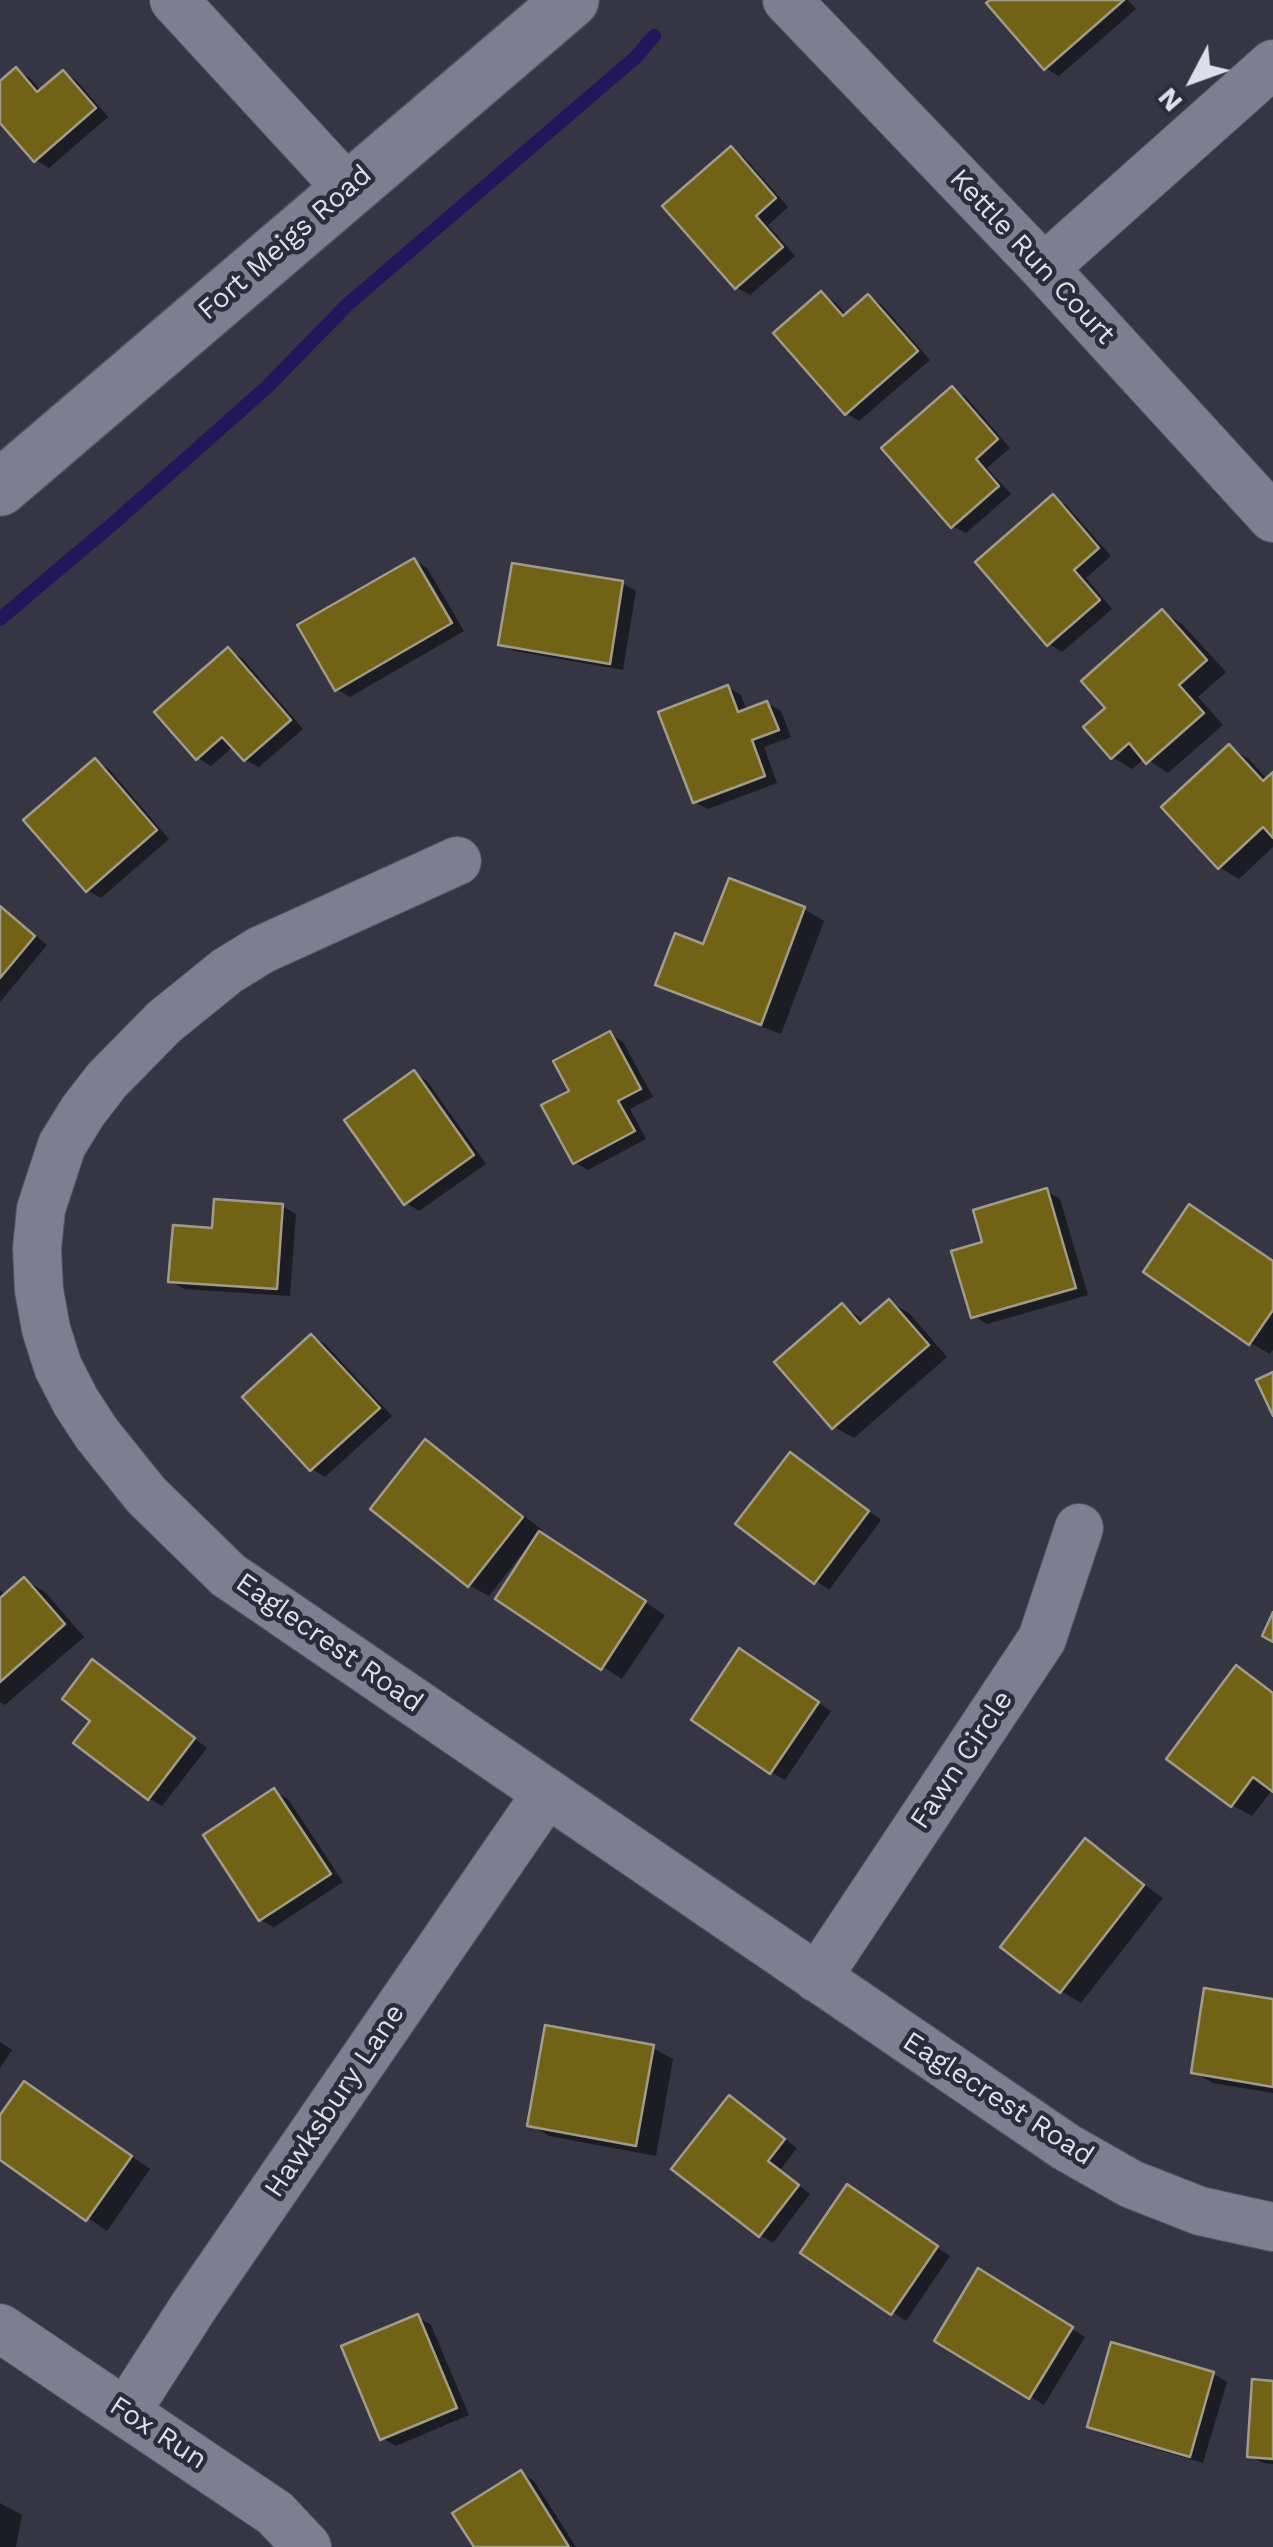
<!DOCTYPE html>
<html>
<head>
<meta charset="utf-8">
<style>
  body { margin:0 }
  #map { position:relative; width:1273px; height:2547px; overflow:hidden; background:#353544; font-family:"Work Sans",sans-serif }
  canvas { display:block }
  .north { position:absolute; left:1143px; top:30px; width:100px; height:100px; -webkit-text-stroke:8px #2b2b3a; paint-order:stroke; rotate:229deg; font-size:28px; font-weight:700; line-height:40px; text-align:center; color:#dedee9 }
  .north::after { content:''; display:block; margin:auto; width:35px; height:45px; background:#dedee9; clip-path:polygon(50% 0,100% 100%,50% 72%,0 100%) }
</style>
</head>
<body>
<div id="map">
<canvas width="1273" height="2547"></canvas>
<div class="north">N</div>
</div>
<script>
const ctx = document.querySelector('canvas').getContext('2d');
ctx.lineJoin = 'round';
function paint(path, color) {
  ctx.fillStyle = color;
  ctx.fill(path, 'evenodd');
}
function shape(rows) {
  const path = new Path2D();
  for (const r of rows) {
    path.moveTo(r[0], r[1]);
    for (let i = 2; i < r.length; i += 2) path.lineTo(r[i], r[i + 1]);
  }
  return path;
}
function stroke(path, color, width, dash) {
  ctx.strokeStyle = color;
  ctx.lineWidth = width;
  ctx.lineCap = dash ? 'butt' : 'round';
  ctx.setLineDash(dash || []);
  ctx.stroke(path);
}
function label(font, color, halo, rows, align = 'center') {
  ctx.font = font + ' "Work Sans",sans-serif';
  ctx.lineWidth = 9;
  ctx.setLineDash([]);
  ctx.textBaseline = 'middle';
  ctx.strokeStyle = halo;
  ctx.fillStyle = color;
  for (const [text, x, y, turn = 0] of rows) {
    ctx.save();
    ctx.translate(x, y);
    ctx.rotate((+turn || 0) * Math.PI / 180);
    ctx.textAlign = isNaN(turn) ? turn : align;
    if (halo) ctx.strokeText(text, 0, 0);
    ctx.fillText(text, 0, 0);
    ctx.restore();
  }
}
const shadow = shape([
  [994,0,1128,0,1136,9,1059,76,1045,68],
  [16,70,30,78,41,91,63,73,76,80,108,117,49,168,36,160,0,119,0,85],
  [731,149,744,157,788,207,768,225,795,256,750,295,736,287],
  [821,294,835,302,847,316,869,298,882,305,930,360,859,421,846,413],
  [952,389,966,397,1010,448,987,468,1011,494,966,533,952,526],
  [1053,497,1066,505,1111,556,1086,578,1112,609,1062,652,1049,644],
  [414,561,427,568,464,631,350,697,337,689],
  [623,584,636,591,623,670,514,651,501,644],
  [1162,612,1182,624,1226,672,1198,697,1223,725,1168,773,1145,758,1132,769,1112,757,1109,708],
  [228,650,242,658,303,729,259,767,245,760,234,746,211,766,198,758],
  [728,687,741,695,747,711,767,703,781,711,791,737,764,747,777,783,708,809,695,802],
  [1229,747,1249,759,1268,780,1273,775,1273,847,1239,879,1219,867],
  [95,761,109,769,169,839,101,898,87,890],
  [730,881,804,909,824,921,781,1034,678,995,659,984,705,947],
  [0,905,47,945,0,1002],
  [610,1034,623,1042,653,1097,630,1109,646,1139,588,1170,574,1162],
  [414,1073,427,1081,486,1164,419,1211,406,1203],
  [1046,1191,1060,1199,1088,1295,987,1324,974,1316,985,1244],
  [282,1206,296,1214,290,1296,184,1289,171,1281,215,1231],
  [1273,1262,1273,1350,1270,1354,1250,1343],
  [889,1302,909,1313,947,1357,854,1438,834,1427,842,1306,866,1322],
  [311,1337,325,1344,392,1416,325,1477,312,1469,246,1397],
  [425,1442,445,1453,542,1530,539,1534,665,1615,622,1679,498,1599,526,1557,522,1554,489,1596,469,1585],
  [804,1462,881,1520,829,1590,739,1524],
  [25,1580,45,1592,84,1637,5,1705,0,1702,0,1590,6,1596],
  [753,1659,831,1711,785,1780,771,1772],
  [93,1662,207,1748,162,1806,149,1798,94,1720],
  [1237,1669,1273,1692,1273,1789,1252,1816,1232,1805],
  [274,1791,288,1799,343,1882,274,1927,261,1920],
  [1085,1842,1163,1898,1081,2003,1061,1991],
  [1273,2002,1273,2093,1213,2083,1193,2072],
  [0,2042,12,2050,0,2068],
  [653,2048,673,2059,656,2156,549,2136,530,2125],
  [44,2095,150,2169,107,2231,0,2157,0,2119],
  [729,2098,797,2148,780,2170,810,2194,773,2243,760,2235],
  [861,2195,950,2256,906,2321,804,2253],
  [979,2272,1085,2337,1044,2405,938,2340],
  [418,2317,431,2325,469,2415,396,2446,382,2438],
  [1113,2345,1214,2374,1227,2382,1203,2463,1103,2434,1089,2426],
  [1273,2383,1273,2464,1263,2463,1249,2456],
  [521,2473,534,2481,576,2547,477,2547],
  [0,2503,22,2515,16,2547,0,2547]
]);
const stream = shape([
  [0,619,116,521,267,387,347,305,636,57,654,36]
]);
const building = shape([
  [990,0,1124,0,1044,70,986,3,990,0],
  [16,67,37,92,63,70,96,108,34,162,0,123,0,81,16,67],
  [731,146,776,198,756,216,783,247,735,289,662,206,731,146],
  [821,291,843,316,868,294,918,351,845,415,773,333,821,291],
  [952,386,998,439,976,459,999,486,951,528,881,448,952,386],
  [1053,494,1099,548,1074,570,1100,600,1047,646,975,562,1053,494],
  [414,558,452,623,335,691,297,625,414,558],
  [512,563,623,581,610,664,498,645,512,563],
  [1162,609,1207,660,1179,685,1204,713,1146,764,1129,743,1111,759,1083,727,1105,708,1081,681,1162,609],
  [228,647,291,720,244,761,222,737,196,760,154,712,228,647],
  [728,685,738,712,767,701,779,730,752,740,765,776,693,803,658,712,728,685],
  [1229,744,1263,781,1273,772,1273,838,1263,827,1218,869,1161,807,1229,744],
  [95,758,157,830,86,892,23,820,95,758],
  [729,878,805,907,761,1025,655,985,675,933,703,944,729,878],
  [0,906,35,936,0,978,0,906],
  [610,1031,641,1089,618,1101,635,1131,573,1164,541,1105,569,1091,553,1061,610,1031],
  [414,1070,474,1155,404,1205,344,1120,414,1070],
  [1047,1188,1076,1288,971,1318,951,1251,982,1242,973,1210,1047,1188],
  [214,1199,283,1204,277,1289,168,1282,173,1225,212,1228,214,1199],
  [1189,1204,1273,1261,1273,1310,1249,1345,1143,1272,1189,1204],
  [889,1299,929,1345,832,1429,774,1362,842,1303,860,1324,889,1299],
  [311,1334,380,1408,310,1471,242,1397,311,1334],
  [1273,1372,1273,1416,1256,1380,1273,1372],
  [425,1439,523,1517,468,1587,370,1509,425,1439],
  [790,1452,869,1511,814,1584,735,1524,790,1452],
  [539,1531,646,1601,601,1670,495,1599,539,1531],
  [24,1577,65,1624,0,1682,0,1598,24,1577],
  [1273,1612,1273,1642,1262,1636,1273,1612],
  [739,1648,819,1702,770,1774,691,1720,739,1648],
  [92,1659,195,1738,148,1800,73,1743,90,1721,62,1699,92,1659],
  [1236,1665,1273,1693,1273,1792,1253,1777,1231,1807,1166,1759,1236,1665],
  [274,1788,331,1874,259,1921,203,1835,274,1788],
  [1085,1838,1144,1885,1060,1993,1000,1947,1085,1838],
  [1204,1988,1273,1999,1273,2087,1191,2073,1204,1988],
  [545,2025,654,2045,636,2146,527,2126,545,2025],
  [24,2081,132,2156,86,2221,0,2160,0,2115,24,2081],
  [729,2095,785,2139,768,2161,799,2185,759,2237,671,2169,729,2095],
  [847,2184,938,2246,891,2315,800,2253,847,2184],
  [978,2268,1073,2327,1029,2399,934,2341,978,2268],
  [418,2314,457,2408,380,2440,341,2346,418,2314],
  [1111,2342,1214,2372,1190,2457,1087,2427,1111,2342],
  [1252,2379,1273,2381,1273,2459,1247,2457,1252,2379],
  [521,2470,569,2547,474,2547,452,2513,521,2470]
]);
const minor = shape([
  [174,0,348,189],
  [787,0,1044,268,1273,518],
  [1044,268,1273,64],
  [457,861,261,950,227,971,164,1022,107,1080,83,1111,62,1145,41,1209,37,1249,39,1290,46,1329,58,1367,76,1402,97,1434,146,1495,228,1575,1066,2147,1131,2184,1200,2211,1273,2227],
  [817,1978,1042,1639,1079,1528],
  [0,2328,275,2513,307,2547],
  [126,2412,194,2306,547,1793]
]);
const tertiary = shape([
  [0,488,571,0]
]);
const streetNames = [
  ["Fort Meigs Road",285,243,-41],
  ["Kettle Run Court",1032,257,47],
  ["Eaglecrest Road",329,1643,35],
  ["Fawn Circle",962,1760,-56],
  ["Eaglecrest Road",998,2099,33],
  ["Hawksbury Lane",335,2101,-56],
  ["Fox Run",158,2433,33]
];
paint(shadow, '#0007');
stroke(stream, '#24165c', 14);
paint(building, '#726216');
stroke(building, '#a19c89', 2.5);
stroke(minor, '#525260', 50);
stroke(tertiary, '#525260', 58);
stroke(minor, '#7e7e91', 48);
stroke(tertiary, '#7e7e91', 55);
label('28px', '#dedee9', '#2b2b3a', streetNames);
</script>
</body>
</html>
